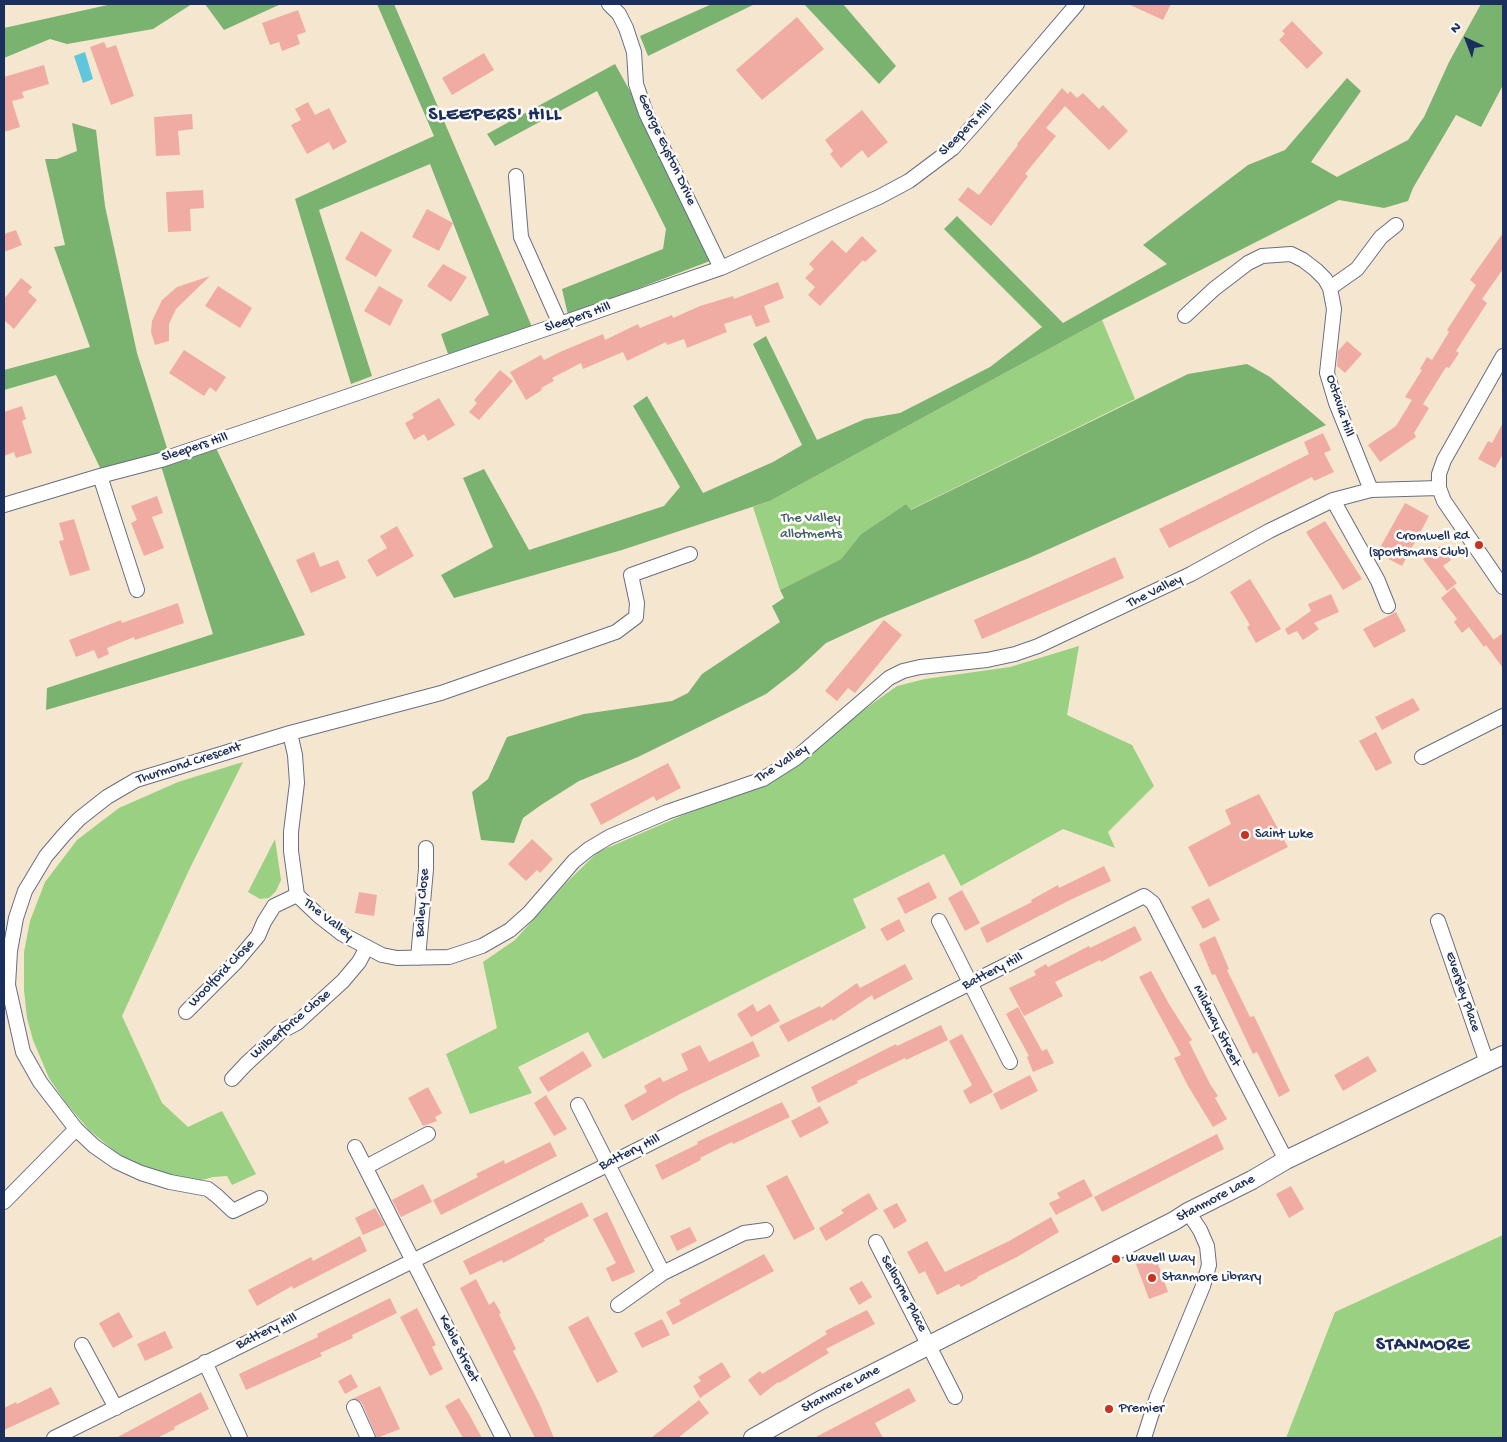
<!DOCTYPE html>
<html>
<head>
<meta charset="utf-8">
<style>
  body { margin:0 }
  #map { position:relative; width:1507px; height:1442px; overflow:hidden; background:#f5e6d0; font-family:"Gochi Hand",sans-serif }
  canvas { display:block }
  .frame { position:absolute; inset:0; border:5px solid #1b2f5e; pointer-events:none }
  .north { position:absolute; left:1442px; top:15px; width:50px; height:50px; -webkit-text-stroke:4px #fdfcf7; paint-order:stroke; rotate:317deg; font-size:14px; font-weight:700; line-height:20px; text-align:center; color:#1b2f5e }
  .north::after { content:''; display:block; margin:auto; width:18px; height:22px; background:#1b2f5e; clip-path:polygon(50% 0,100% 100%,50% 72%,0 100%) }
</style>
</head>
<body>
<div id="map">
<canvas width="1507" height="1442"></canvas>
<div class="frame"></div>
<div class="north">N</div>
</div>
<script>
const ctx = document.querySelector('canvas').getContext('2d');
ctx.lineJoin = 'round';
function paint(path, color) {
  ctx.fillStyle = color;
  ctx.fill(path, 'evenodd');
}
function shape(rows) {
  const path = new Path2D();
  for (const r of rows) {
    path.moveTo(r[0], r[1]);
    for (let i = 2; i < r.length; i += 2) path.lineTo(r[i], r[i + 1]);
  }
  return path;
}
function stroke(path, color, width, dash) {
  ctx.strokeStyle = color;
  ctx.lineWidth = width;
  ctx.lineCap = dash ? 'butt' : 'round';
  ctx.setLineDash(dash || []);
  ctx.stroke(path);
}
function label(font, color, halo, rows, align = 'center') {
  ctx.font = font + ' "Gochi Hand",sans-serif';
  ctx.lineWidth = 5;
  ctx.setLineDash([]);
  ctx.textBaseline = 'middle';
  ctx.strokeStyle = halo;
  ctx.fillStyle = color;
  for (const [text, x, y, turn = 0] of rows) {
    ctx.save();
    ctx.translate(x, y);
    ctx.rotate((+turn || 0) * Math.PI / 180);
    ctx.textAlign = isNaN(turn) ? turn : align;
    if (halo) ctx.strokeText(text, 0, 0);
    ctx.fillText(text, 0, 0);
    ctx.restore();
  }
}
const green = shape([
  [1102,320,1135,399,910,510,906,504,861,534,841,559,780,590,753,507,770,501],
  [1079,646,1067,715,1132,745,1154,786,1108,832,1115,848,1063,829,961,886,944,854,853,899,866,928,603,1059,588,1032,518,1067,532,1093,470,1114,446,1054,497,1028,483,962,515,940,565,884,598,852,688,813,767,785,790,770,862,711,897,686,925,679,1010,667],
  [243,762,189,870,122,1016,162,1103,188,1127,222,1111,256,1174,232,1185,227,1176,213,1177,198,1181,167,1175,122,1157,89,1130,66,1103,49,1078,33,1040,27,1018,24,990,24,952,30,921,45,882,77,840,119,808,178,782],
  [275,839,281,880,276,891,269,898,260,899,248,892],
  [1503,1235,1503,1438,1286,1438,1335,1312]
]);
const forest = shape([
  [112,4,192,4,153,29,67,44,50,39,4,58,4,28],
  [205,4,281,4,224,30],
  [377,4,394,4,532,327,448,354,441,334,489,315,430,164,319,210,372,376,351,384,295,199,434,136],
  [712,4,755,4,648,56,640,36],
  [804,4,843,4,896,66,879,84],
  [1481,4,1503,4,1503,85,1481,127,1456,115,1413,188,1408,201,1384,208,1339,200,1102,320,770,501,622,550,454,598,441,575,493,547,463,478,484,469,529,550,664,506,680,487,633,406,647,396,703,493,773,462,802,445,753,344,766,336,817,440,865,419,900,413,990,367,1042,327,944,229,957,216,1063,323,1167,264,1143,245,1248,165,1285,150,1347,78,1361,91,1311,162,1337,177,1408,140,1424,117,1449,62],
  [615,64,635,100,710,261,568,315,562,289,663,249,666,229,597,91,495,146,487,134],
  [72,123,96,130,105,206,137,353,167,448,166,452,102,472,56,375,4,390,4,370,90,347,54,247,65,245,45,159,57,159,77,151],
  [1247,364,1270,377,1326,425,1029,558,878,619,826,643,797,670,766,694,638,757,579,781,541,805,523,818,514,843,481,840,472,792,488,779,507,737,584,714,672,701,688,693,702,674,780,622,772,606,784,598,780,590,841,559,861,534,906,504,911,510,1188,374],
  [216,448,305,635,46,710,47,688,213,634,161,466]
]);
const water = shape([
  [85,52,93,79,83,83,74,56]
]);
const building = shape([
  [1128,4,1171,4,1163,20],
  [298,10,306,32,297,35,300,44,282,51,279,42,270,45,262,23],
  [797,17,824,49,762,100,736,70],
  [1292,21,1323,53,1307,69,1279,40,1285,34,1282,31],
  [104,42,107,48,116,45,134,96,111,105,90,47],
  [484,53,494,70,452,95,442,78],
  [44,65,49,84,22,92,24,98,12,101,20,127,4,132,4,77],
  [1062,88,1068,94,1070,91,1077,98,1083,93,1099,109,1103,105,1128,131,1109,150,1065,106,1046,128,1056,136,1025,174,1028,176,991,226,958,200,968,187,979,195,1018,145,1017,144],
  [308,102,315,115,329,108,347,142,333,150,329,142,307,154,291,125,301,120,295,109],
  [862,110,888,142,868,158,862,150,841,168,830,154,833,151,825,140],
  [192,114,193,129,178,131,180,155,156,156,154,117],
  [203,190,204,208,190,209,191,231,168,232,166,192],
  [427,209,453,223,439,251,412,237],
  [16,230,22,245,4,252,4,234],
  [361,231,392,250,376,277,345,259],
  [1503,233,1503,269,1482,299,1487,303,1456,351,1459,353,1449,368,1446,367,1423,404,1429,408,1414,433,1416,437,1380,462,1368,445,1396,426,1412,400,1405,397,1422,370,1420,369,1427,357,1432,360,1449,332,1447,330,1476,285,1470,280],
  [862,236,877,251,865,262,863,260,820,306,808,295,815,287,805,278,814,269,809,264,832,240,846,253],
  [443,264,467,277,451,302,427,286],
  [210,276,176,309,169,324,169,341,155,345,151,332,152,321,162,300,177,287],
  [21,278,32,287,28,292,37,300,14,329,4,320,4,299],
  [778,282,784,298,764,306,770,322,756,327,751,315,724,324,727,332,687,348,684,339,667,345,666,342,627,361,623,352,583,369,581,363,552,378,554,381,541,388,542,390,526,400,510,372,541,355,544,360,560,352,603,334,605,340,638,324,640,328,672,315,673,318,700,306,733,296,734,299],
  [218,286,252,308,240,328,205,306],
  [379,286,403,300,390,326,364,311],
  [1347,341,1362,354,1345,373,1337,366,1338,351],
  [184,350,226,377,216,392,210,387,204,396,169,373],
  [500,370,513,381,479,420,469,412,477,403,474,400],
  [439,398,455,425,428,441,424,434,414,440,405,423,414,418,412,414],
  [22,406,26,419,22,421,32,453,16,458,14,452,4,456,4,412],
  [1503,423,1503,454,1495,468,1478,459,1488,441,1492,443],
  [1323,433,1331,450,1324,453,1334,472,1314,481,1312,477,1169,548,1159,529,1309,454,1304,442],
  [157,496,163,513,152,517,164,548,144,556,131,523,137,520,131,506],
  [1405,503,1429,516,1402,566,1377,553],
  [74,519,90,570,70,576,59,541,64,540,59,523],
  [1325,521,1362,579,1343,590,1306,532],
  [397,526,414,556,377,577,367,560,387,548,380,536],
  [1440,546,1451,560,1443,566,1457,583,1447,591,1423,559],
  [314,552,320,567,338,560,346,578,311,593,296,560],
  [1115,557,1124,578,982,639,974,620],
  [1250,579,1281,629,1256,643,1247,627,1250,625,1230,592],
  [1454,587,1494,640,1492,641,1503,633,1503,668,1486,645,1484,647,1469,627,1462,633,1454,622,1457,619,1441,598],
  [1331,594,1339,612,1314,623,1319,629,1303,640,1297,631,1288,635,1285,629,1311,611,1308,604],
  [178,603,184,623,135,640,134,637,107,648,109,654,98,659,94,650,76,657,69,640,121,620,122,623],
  [1396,612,1406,631,1374,648,1363,629],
  [884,620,902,635,855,693,848,688,837,701,825,691],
  [1413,698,1420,710,1382,730,1375,717],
  [1376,732,1392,763,1376,771,1359,741],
  [668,763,681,788,656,801,654,796,601,825,590,804],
  [1259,794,1288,847,1209,887,1188,847,1231,824,1225,810],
  [532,839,553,859,540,873,537,870,526,881,508,864],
  [1104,866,1111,881,1070,900,987,943,980,928,1032,902,1031,900,1058,885,1059,888],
  [929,882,937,898,905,914,897,898],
  [962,890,980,923,965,931,948,898],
  [359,892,377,895,374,916,355,913],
  [1209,898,1220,920,1203,929,1191,907],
  [899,919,905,931,887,941,880,929],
  [1135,926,1142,940,1101,962,1100,960,1055,982,1063,996,1024,1016,1009,988,1036,975,1034,971,1046,964,1048,967,1089,946,1090,948],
  [1215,936,1229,969,1227,970,1250,1017,1254,1016,1290,1091,1279,1097,1257,1052,1253,1054,1215,974,1212,975,1199,944],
  [905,964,913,979,874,1000,872,995,833,1021,832,1019,788,1042,779,1026,820,1006,821,1008,857,983,860,988],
  [1151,971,1169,1004,1192,1040,1189,1042,1210,1084,1218,1096,1215,1098,1227,1119,1213,1127,1188,1086,1174,1058,1181,1055,1139,977],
  [753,1004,757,1012,770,1004,780,1021,751,1037,737,1014],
  [1018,1007,1042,1051,1047,1049,1054,1063,1033,1072,1027,1057,1029,1056,1006,1014],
  [941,1025,948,1040,906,1060,905,1058,857,1081,858,1083,818,1103,811,1087,896,1044,897,1046],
  [962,1034,993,1092,970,1104,963,1091,972,1085,949,1041],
  [753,1041,760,1056,680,1094,632,1121,624,1105,647,1092,644,1086,660,1077,663,1082,688,1070,681,1054,700,1045,709,1062],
  [583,1051,592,1066,548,1092,539,1078],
  [1368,1056,1377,1071,1343,1091,1334,1075],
  [1030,1075,1038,1091,1001,1110,993,1094],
  [428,1087,442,1113,435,1117,437,1121,423,1126,408,1098],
  [546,1095,567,1129,554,1136,534,1103],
  [782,1102,790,1117,733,1144,732,1142,700,1158,701,1160,662,1180,655,1165,698,1144,697,1142],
  [820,1106,829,1123,800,1138,791,1121],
  [1217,1134,1224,1149,1102,1212,1094,1197],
  [550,1142,557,1156,441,1215,433,1200,478,1177,476,1174,504,1160,505,1164],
  [787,1175,815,1229,794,1240,766,1186],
  [1084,1179,1093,1196,1056,1215,1049,1203,1060,1198,1057,1193],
  [423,1184,432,1202,401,1217,392,1200],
  [1291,1186,1304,1209,1289,1218,1276,1194],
  [869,1193,878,1209,826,1241,819,1228,844,1213,841,1210],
  [582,1202,589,1216,544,1239,545,1241,503,1263,502,1260,470,1275,463,1261],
  [897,1203,907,1221,894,1229,883,1210],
  [375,1208,385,1225,363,1235,355,1218],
  [607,1212,635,1272,612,1282,606,1268,616,1263,593,1219],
  [1051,1217,1059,1232,1017,1257,977,1277,978,1278,961,1287,959,1284,937,1295,925,1271,919,1274,907,1252,927,1241,945,1272,1009,1241],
  [690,1227,697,1241,677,1251,670,1236],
  [360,1236,367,1251,293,1289,292,1286,257,1306,248,1290,311,1257,313,1261],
  [764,1254,774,1271,673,1325,666,1312,681,1304,679,1300],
  [1156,1258,1168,1292,1149,1299,1136,1264],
  [476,1279,489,1305,494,1301,501,1313,499,1314,516,1349,513,1351,540,1405,554,1438,535,1438,460,1288],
  [862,1281,872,1297,859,1305,849,1288],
  [390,1298,397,1313,352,1335,353,1338,320,1353,322,1356,246,1390,239,1374,318,1337,317,1334],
  [417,1308,436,1345,432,1347,443,1369,430,1376,400,1317],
  [867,1310,875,1324,826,1349,829,1353,779,1383,778,1382,760,1396,748,1380,760,1371,762,1374,827,1334,825,1331],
  [119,1312,133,1337,113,1348,99,1323],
  [588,1316,618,1372,597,1383,568,1327],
  [662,1319,670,1335,642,1348,634,1333],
  [165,1331,173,1348,145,1361,137,1344],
  [722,1362,731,1377,700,1398,693,1386,701,1381,698,1377],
  [351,1374,358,1387,345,1394,338,1381],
  [380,1386,400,1429,377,1438,362,1403,359,1400,352,1399],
  [51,1387,60,1404,4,1430,4,1408,16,1402,17,1404],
  [909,1388,916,1401,875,1423,883,1438,814,1438],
  [201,1392,209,1409,174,1427,175,1429,157,1438,116,1438],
  [459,1398,470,1416,482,1438,463,1438,455,1424,445,1406],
  [699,1400,709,1413,678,1438,651,1438]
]);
const minor = shape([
  [609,4,619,14,626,28,634,52,636,84,646,113,721,268],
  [516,176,521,237,560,324],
  [1330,288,1357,269,1381,237,1396,225],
  [1185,316,1214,289,1248,263,1262,256,1291,254,1303,260,1316,270,1325,279,1330,288,1334,309,1327,373,1336,403,1371,490],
  [1503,356,1444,460,1439,474,1439,488,1444,501,1503,587],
  [100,476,137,590],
  [1333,500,1378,581,1388,606],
  [4,505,100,476,161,460,560,324,721,268,879,197,909,181,953,148,977,121,1077,4],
  [290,733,295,755,297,783,291,832,291,851,297,895,319,916,342,934,382,955,397,958,449,957,482,946,510,930,529,913,574,861,589,849,609,837,667,812,763,779,796,758,889,678,903,671,920,667,987,660,1015,654,1038,646,1191,574,1269,531,1333,500,1371,490,1439,488],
  [1422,757,1503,716],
  [939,921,1010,1062],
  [1438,921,1487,1063],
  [418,958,426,869,426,848],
  [186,1012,236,962,258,936,264,922,274,906,297,895],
  [232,1079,246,1064,272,1040,280,1032,297,1023,343,981,359,962,367,947],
  [578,1105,663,1273,744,1233,766,1230],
  [355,1147,503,1438],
  [366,1167,428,1134],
  [260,1198,233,1211,217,1196,208,1189,170,1182,141,1173,117,1162,94,1146,76,1129,40,1082,23,1052,8,985,10,951,16,918,25,891,46,856,63,836,79,819,107,797,136,780,290,733,441,693,616,632,636,617,637,603,631,575,690,554],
  [4,1202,76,1129],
  [876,1242,955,1397],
  [618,1305,663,1273],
  [82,1345,116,1408],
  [205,1362,240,1438],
  [354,1407,368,1438],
  [54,1438,607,1165,1144,896,1153,903,1286,1160],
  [1144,1438,1157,1397,1203,1286,1209,1265,1207,1246,1200,1230,1188,1212]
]);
const tertiary = shape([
  [753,1438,821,1400,1174,1221,1188,1212,1252,1180,1286,1160,1503,1055]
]);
const markers = [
  [1479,545,5,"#c8321e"],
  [1245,835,5,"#c8321e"],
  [1116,1259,5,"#c8321e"],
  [1152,1278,5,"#c8321e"],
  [1109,1409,5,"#c8321e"]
];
const streetNames = [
  ["Sleepers Hill",966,130,-45],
  ["George Eyston Drive",666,150,65],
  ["Sleepers Hill",578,318,-19],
  ["Octavia Hill",1339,406,72],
  ["Sleepers Hill",195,448,-18],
  ["The Valley",1155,592,-26],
  ["Thurmond Crescent",189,764,-18],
  ["The Valley",782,764,-33],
  ["Bailey Close",423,903,-86],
  ["The Valley",328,920,38],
  ["Battery Hill",993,972,-27],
  ["Woolford Close",222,974,-46],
  ["Eversley Place",1462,992,71],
  ["Wilberforce Close",291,1025,-40],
  ["Mildmay Street",1216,1026,63],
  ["Battery Hill",630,1153,-26],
  ["Stanmore Lane",1216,1199,-28],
  ["Selborne Place",903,1294,62],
  ["Battery Hill",267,1332,-26],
  ["Keble Street",458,1349,63],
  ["Stanmore Lane",841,1390,-28]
];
const parkNames = [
  ["The Valley",811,519],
  ["allotments",811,535]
];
const poiNames = [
  ["Cromwell Rd",1469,537,"right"],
  ["(sportsmans Club)",1469,553,"right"],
  ["Saint Luke",1255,835],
  ["Wavell Way",1126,1259],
  ["Stanmore Library",1162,1278],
  ["Premier",1119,1409]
];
const districtNames = [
  ["SLEEPERS' HILL",495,116],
  ["STANMORE",1423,1346]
];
paint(green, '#99d081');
paint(forest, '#7ab26f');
paint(water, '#5fc7db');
paint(building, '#f0aca2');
stroke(minor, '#676f86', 16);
stroke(tertiary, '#676f86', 20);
stroke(minor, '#fff', 14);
stroke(tertiary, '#fff', 18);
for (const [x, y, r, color] of markers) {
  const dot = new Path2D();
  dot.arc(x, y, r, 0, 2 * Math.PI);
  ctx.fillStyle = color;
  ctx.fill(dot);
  stroke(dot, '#fdfcf7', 2);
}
label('14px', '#1b2f5e', '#fdfcf7', streetNames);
label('14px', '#415f68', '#fdfcf7', parkNames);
label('14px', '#1b2f5e', '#fdfcf7', poiNames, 'left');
ctx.letterSpacing = '1px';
label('bold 19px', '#1b2f5e', '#fdfcf7', districtNames);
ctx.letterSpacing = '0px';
</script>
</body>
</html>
